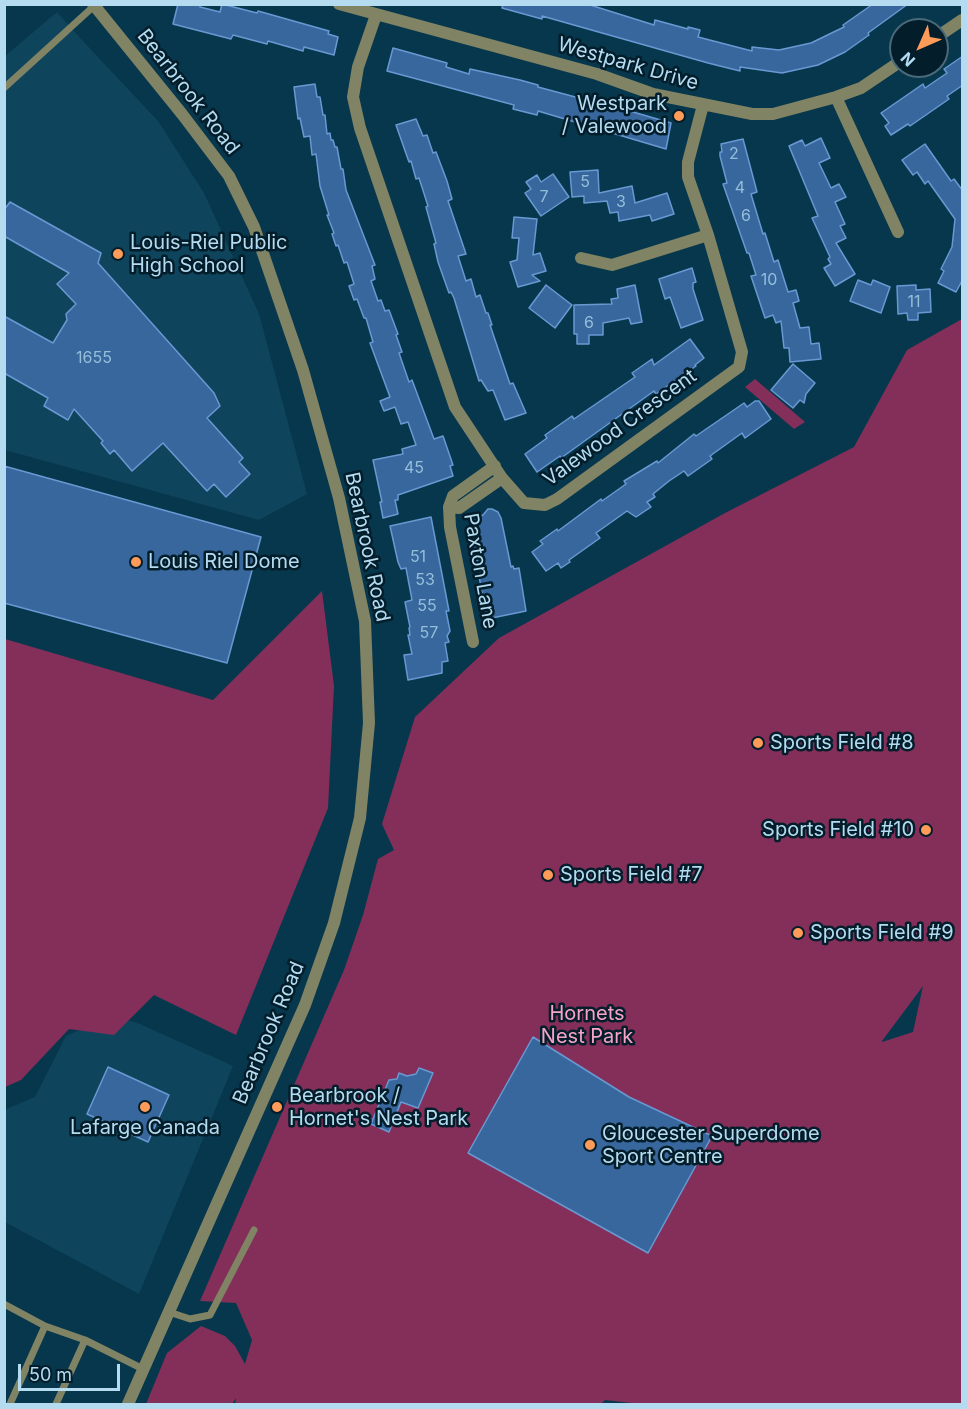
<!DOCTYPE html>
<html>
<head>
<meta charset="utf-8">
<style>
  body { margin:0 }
  #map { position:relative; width:967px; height:1409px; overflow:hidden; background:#07374c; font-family:Inter,sans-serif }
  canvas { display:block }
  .frame { position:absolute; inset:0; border:6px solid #b4dbf0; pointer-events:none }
  .north { position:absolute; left:889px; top:18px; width:60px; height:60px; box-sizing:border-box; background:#031d2a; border:2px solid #4a6979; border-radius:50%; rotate:225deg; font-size:16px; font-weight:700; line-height:24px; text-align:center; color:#b4dbf0 }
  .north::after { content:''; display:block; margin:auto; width:21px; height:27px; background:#fe9b59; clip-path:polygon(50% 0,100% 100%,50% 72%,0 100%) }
  .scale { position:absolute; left:18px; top:1364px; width:102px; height:27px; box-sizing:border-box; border:3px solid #b4dbf0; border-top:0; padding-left:8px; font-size:18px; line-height:21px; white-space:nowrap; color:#b4dbf0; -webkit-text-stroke:4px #031d2a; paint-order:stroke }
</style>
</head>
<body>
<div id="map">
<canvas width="967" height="1409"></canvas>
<div class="frame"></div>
<div class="north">N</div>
<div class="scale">50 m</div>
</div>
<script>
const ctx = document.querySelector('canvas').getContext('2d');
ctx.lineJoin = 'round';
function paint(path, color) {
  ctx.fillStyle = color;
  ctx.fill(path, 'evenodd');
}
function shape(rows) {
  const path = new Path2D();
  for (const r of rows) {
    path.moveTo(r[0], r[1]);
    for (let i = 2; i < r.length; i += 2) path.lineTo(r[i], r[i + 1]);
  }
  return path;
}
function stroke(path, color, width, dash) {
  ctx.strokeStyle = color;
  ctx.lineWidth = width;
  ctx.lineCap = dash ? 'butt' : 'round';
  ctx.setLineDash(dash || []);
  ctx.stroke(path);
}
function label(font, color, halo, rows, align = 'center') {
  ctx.font = font + ' Inter,sans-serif';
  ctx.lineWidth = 5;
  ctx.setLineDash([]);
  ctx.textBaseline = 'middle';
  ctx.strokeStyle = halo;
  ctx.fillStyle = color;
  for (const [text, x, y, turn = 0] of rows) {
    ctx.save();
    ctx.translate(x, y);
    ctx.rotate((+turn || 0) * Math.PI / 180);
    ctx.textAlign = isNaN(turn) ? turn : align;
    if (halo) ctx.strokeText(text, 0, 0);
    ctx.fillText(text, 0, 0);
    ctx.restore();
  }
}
const built = shape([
  [57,12,81,39,158,121,204,193,259,314,307,494,259,520,5,450,4,57],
  [112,1015,140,1024,233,1066,139,1294,5,1222,4,1110,35,1097,66,1036]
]);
const green = shape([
  [962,319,962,1404,640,1404,605,1400,601,1404,235,1404,236,1398,232,1404,146,1404,167,1353,201,1326,225,1336,235,1346,245,1364,252,1340,236,1303,200,1301,344,970,363,915,378,859,394,850,382,824,415,717,499,638,725,513,854,447,907,350],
  [923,986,913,1032,882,1042,882,1041],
  [755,379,805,422,794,429,745,387],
  [322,591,334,686,328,808,236,1035,154,995,114,1035,69,1029,21,1080,5,1087,5,639,213,700]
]);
const building = shape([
  [178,4,200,4,200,7,220,12,222,4,257,13,258,11,329,31,328,34,338,37,334,55,304,47,303,51,268,41,267,44,233,35,231,39,173,24,178,4],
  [503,4,587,4,654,25,655,20,688,29,688,27,700,30,698,37,752,51,752,47,779,50,811,43,844,27,843,25,873,4,908,4,868,33,869,35,845,52,818,65,782,73,740,67,740,71,708,63,542,16,542,19,502,8,503,4],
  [393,48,447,63,446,67,469,74,470,69,520,80,538,85,538,87,594,102,595,101,671,123,666,149,538,111,537,115,513,109,514,105,387,71,393,48],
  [963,56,963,85,947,96,949,99,910,126,908,124,891,135,885,126,889,123,881,113,923,84,925,88,947,73,944,69,963,56],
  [315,84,317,97,320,97,323,115,325,115,327,134,330,133,331,140,333,140,335,147,337,147,341,169,343,169,346,190,375,265,372,266,375,279,371,281,378,301,381,300,385,311,389,310,398,334,396,335,402,352,399,353,409,382,412,380,434,439,443,436,453,465,450,466,453,476,398,495,398,500,395,500,398,514,383,518,380,502,382,502,373,460,403,454,402,449,416,445,408,422,401,424,395,407,384,411,380,401,390,397,370,343,373,342,366,318,364,318,357,299,354,300,349,286,354,284,347,262,344,263,338,245,336,246,332,234,334,233,327,215,329,215,320,186,316,154,312,155,310,136,304,137,300,118,298,119,294,87,315,84],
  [416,119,423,136,427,135,433,153,436,152,447,181,452,199,448,201,466,254,458,256,466,281,471,279,476,297,480,295,486,313,488,313,492,325,490,325,510,384,513,383,526,413,505,420,493,390,488,391,481,380,479,381,454,298,451,292,449,293,438,262,434,244,436,243,426,207,428,206,419,178,416,179,411,161,409,162,396,125,416,119],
  [821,138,830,158,819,163,831,188,839,184,846,197,835,202,845,224,840,226,846,238,836,243,855,274,835,286,824,268,831,264,828,259,830,257,812,218,818,216,789,146,802,140,805,146,821,138],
  [743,139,757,192,751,194,763,234,765,233,774,262,778,260,788,292,796,290,799,301,793,303,800,328,809,327,811,344,819,343,821,359,790,362,789,348,784,348,781,321,776,323,773,315,765,318,751,276,756,275,749,253,747,253,723,184,727,183,720,156,720,152,722,152,721,144,743,139],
  [925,144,951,181,954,179,963,191,963,279,956,292,938,283,944,271,941,269,952,247,955,219,928,181,925,184,917,172,913,175,902,160,925,144],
  [598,170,599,193,632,186,635,203,667,193,674,214,652,221,650,215,619,221,618,212,610,213,607,201,584,203,584,196,572,197,570,172,598,170],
  [553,174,569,197,541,216,525,193,531,189,526,182,537,175,541,182,553,174],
  [10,202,101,253,98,263,214,393,220,406,207,418,243,458,239,462,250,474,226,497,214,484,207,491,163,443,132,471,114,450,110,454,101,443,103,441,74,409,68,420,44,406,48,398,4,373,4,316,53,343,67,320,66,314,76,304,57,284,69,273,4,236,4,210,10,202],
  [514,217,537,219,533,255,540,253,546,271,532,275,540,281,518,287,510,262,517,260,519,238,512,238,514,217],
  [692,268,696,282,693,283,693,289,703,320,681,328,670,297,665,299,659,279,692,268],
  [858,280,871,285,873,280,890,287,881,313,850,301,858,280],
  [546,285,572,305,555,328,529,308,546,285],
  [635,285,642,322,631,324,629,318,603,323,603,335,589,335,589,344,577,344,577,334,574,334,574,305,612,304,611,299,618,298,617,289,635,285],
  [916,285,916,290,930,289,931,312,918,313,918,320,908,320,907,313,898,314,897,286,916,285],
  [690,339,704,358,695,365,696,366,656,394,654,391,561,458,560,456,537,472,525,454,547,438,545,435,572,416,574,419,635,377,632,373,652,359,654,365,690,339],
  [793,364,815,383,806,394,804,403,800,400,793,408,771,390,793,364],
  [755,401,759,401,771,419,745,438,742,433,710,456,712,459,688,476,684,471,669,481,653,494,655,497,647,502,651,507,636,517,627,511,596,533,600,538,569,560,570,562,561,568,558,563,546,571,532,552,543,544,540,541,557,529,558,531,601,499,602,501,626,484,624,481,657,461,658,463,694,434,696,436,744,403,747,407,755,401],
  [4,466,261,537,227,663,4,603,4,466],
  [488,509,492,509,498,512,501,518,511,567,513,566,514,569,519,568,526,611,487,619,479,576,481,576,469,530,472,530,471,518,483,515,488,509],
  [431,517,449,611,446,611,450,631,447,636,449,642,445,643,448,661,442,662,442,673,408,680,404,655,412,654,408,635,410,635,409,628,410,627,405,602,412,600,406,568,401,569,398,562,390,526,431,517],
  [533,1037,629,1097,712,1136,648,1253,468,1153,533,1037],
  [108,1067,169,1095,148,1142,87,1114,108,1067],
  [419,1068,433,1073,418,1108,401,1102,389,1132,371,1124,389,1080,397,1079,399,1073,407,1076,416,1074,419,1068]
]);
const service = shape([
  [4,88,94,6],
  [4,1304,45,1326],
  [169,1312,190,1319,210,1315,254,1230],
  [10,1404,45,1326,85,1340,143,1369],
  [56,1404,85,1340]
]);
const minor = shape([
  [339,4,597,74,653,94,752,114,773,114,836,97,861,88,901,61],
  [376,15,358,67,353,97,360,128,455,407,502,478,524,503,545,505,557,499,739,367,742,352,708,235,688,177,688,162,703,105],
  [937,37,962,20],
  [836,97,898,232],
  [581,258,612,265,708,235],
  [495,466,453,496,449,507,459,508,502,478],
  [449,507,450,527,473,642]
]);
const tertiary = shape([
  [93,4,182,114,229,176,254,227,303,370,339,498,365,621,369,723,360,818,334,923,305,1005,128,1404]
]);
const markers = [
  [679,116,6,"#fe9b59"],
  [118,254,6,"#fe9b59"],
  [136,562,6,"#fe9b59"],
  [758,743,6,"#fe9b59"],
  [926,830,6,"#fe9b59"],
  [548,875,6,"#fe9b59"],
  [798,933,6,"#fe9b59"],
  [145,1107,6,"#fe9b59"],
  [277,1107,6,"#fe9b59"],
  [590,1145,6,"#fe9b59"]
];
const numberNames = [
  ["2",734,154],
  ["5",585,182],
  ["4",740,188],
  ["7",544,197],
  ["3",621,202],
  ["6",746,216],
  ["10",769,280],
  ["11",914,302],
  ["6",589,323],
  ["1655",94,358],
  ["45",414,468],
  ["51",418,557],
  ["53",425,580],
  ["55",427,606],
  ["57",429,633]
];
const streetNames = [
  ["Westpark Drive",628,64,16],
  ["Bearbrook Road",188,92,52],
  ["Valewood Crescent",620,428,-36],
  ["Bearbrook Road",367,547,78],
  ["Paxton Lane",480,571,80],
  ["Bearbrook Road",269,1033,-67]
];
const poiNames = [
  ["Westpark",667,104,"right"],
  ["/ Valewood",667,127,"right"],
  ["Louis-Riel Public",130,243],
  ["High School",130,266],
  ["Louis Riel Dome",148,562],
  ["Sports Field #8",770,743],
  ["Sports Field #10",914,830,"right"],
  ["Sports Field #7",560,875],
  ["Sports Field #9",810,933],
  ["Bearbrook /",289,1096],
  ["Hornet's Nest Park",289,1119],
  ["Lafarge Canada",145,1128,"center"],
  ["Gloucester Superdome",602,1134],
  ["Sport Centre",602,1157]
];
const parkNames = [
  ["Hornets",587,1014],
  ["Nest Park",587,1037]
];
paint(built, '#0f455c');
paint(green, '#842f59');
paint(building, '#37679c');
stroke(building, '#6899d3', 1.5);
stroke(service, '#808364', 7);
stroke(minor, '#808364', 12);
stroke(tertiary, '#808364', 12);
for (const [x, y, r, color] of markers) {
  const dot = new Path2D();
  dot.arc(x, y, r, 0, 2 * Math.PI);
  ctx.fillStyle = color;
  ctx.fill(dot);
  stroke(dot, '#031d2a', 2);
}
label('16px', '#95bedb', null, numberNames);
label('20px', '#b4dbf0', '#031d2a', streetNames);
label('20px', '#b4dbf0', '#031d2a', poiNames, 'left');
label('20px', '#f6a3c6', '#031d2a', parkNames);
</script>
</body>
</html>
